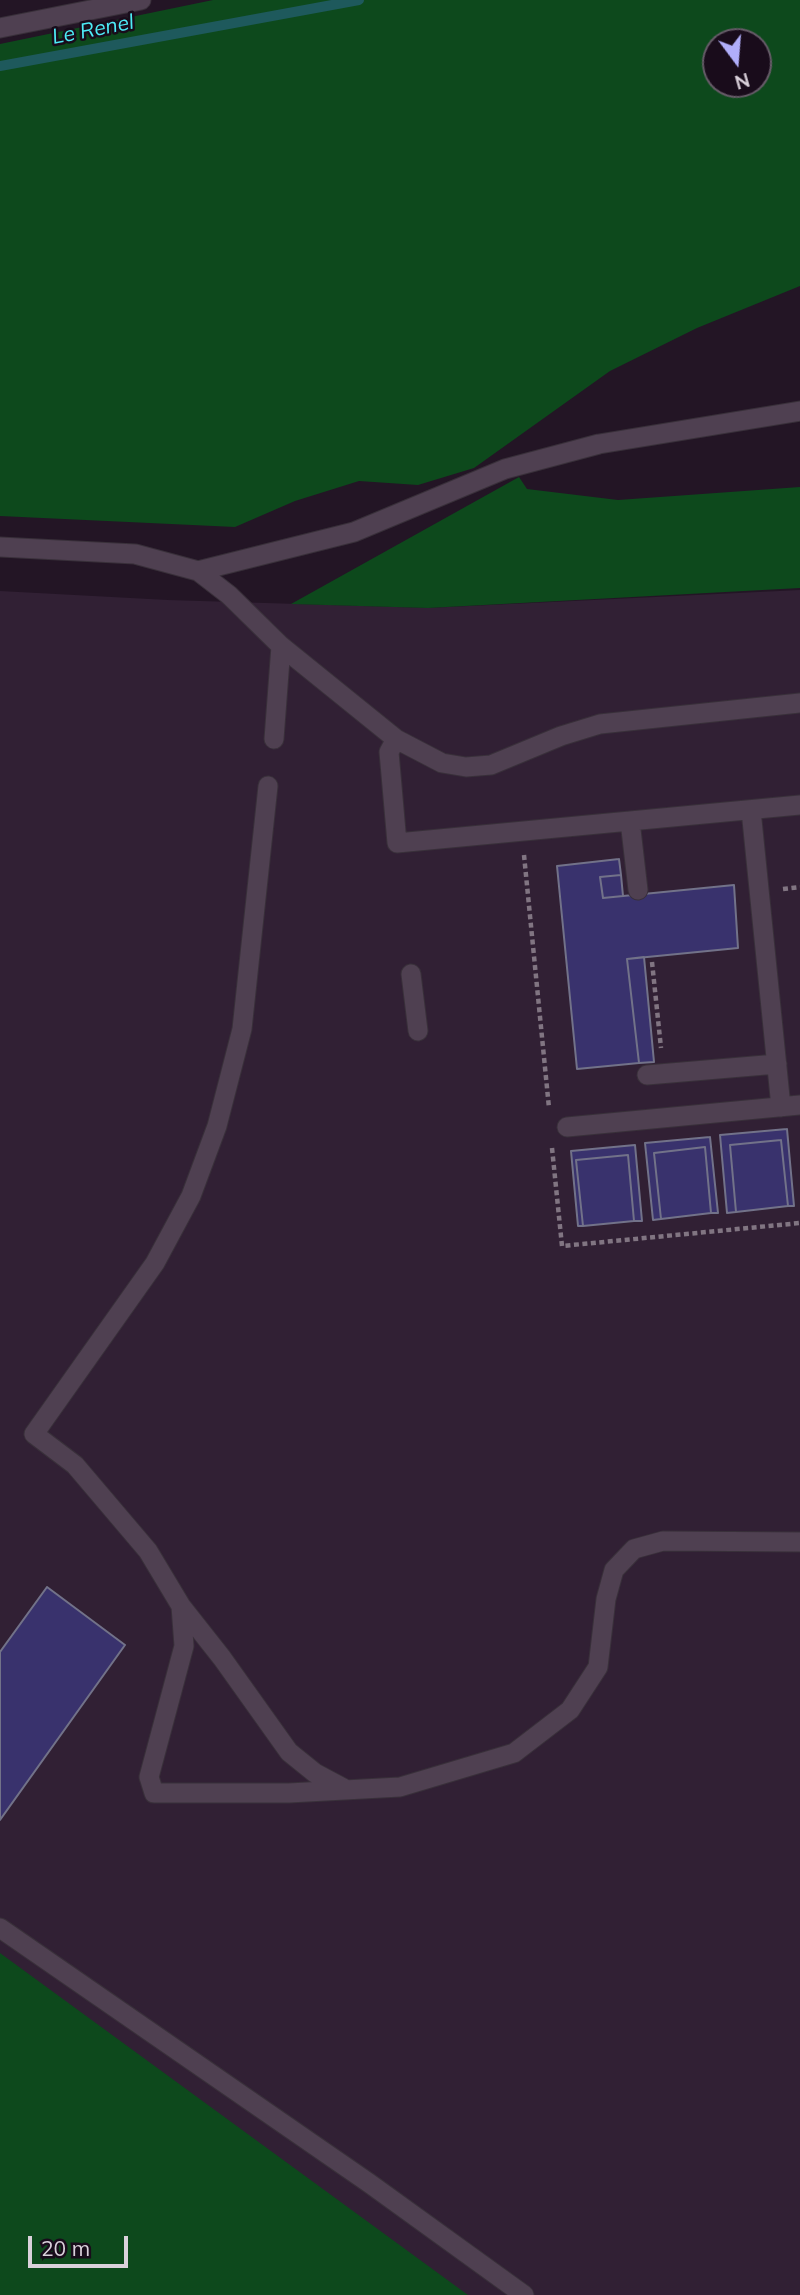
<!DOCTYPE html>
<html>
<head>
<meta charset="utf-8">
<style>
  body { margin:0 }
  #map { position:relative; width:800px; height:2295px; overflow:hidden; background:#231525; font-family:Mulish,sans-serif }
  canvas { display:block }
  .north { position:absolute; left:702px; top:28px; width:70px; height:70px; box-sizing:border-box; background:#190c1b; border:2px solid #665b68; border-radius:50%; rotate:164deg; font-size:19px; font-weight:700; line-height:28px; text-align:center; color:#dad1db }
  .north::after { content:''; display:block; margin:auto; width:24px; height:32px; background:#b0aefa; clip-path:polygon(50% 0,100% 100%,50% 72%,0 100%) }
  .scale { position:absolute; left:28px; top:2236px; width:100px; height:32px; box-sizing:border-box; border:4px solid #dad1db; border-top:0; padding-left:9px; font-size:21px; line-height:24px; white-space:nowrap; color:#dad1db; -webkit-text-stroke:5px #190c1b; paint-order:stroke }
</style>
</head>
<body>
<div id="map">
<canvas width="800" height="2295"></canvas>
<div class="north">N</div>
<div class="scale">20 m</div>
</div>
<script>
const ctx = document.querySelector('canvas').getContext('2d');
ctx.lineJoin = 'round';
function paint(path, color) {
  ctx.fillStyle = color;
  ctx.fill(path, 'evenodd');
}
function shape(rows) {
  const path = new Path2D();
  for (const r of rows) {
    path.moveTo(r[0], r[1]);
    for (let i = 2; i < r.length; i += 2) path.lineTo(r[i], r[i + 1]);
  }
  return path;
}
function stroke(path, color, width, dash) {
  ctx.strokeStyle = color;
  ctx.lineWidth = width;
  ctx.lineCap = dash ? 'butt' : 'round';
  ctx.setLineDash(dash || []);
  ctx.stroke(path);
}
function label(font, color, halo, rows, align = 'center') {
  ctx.font = font + ' Mulish,sans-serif';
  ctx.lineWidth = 5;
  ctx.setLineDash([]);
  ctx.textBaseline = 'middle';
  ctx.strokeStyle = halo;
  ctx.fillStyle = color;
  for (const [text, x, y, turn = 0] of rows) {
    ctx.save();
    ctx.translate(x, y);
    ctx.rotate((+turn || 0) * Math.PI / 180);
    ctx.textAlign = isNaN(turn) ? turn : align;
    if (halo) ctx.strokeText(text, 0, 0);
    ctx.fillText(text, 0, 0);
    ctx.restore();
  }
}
const built = shape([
  [800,590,800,2295,0,2295,0,591,168,600,428,608]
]);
const green = shape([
  [213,0,800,0,800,286,697,328,610,371,474,468,418,485,359,481,295,501,235,527,0,516,0,44],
  [758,42,758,84,716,84,716,42],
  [519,477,527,489,618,500,800,487,800,588,428,608,291,604],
  [0,1953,468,2295,0,2295]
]);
const stream = shape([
  [0,66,359,0]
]);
const building = shape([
  [619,859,621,875,600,877,603,898,734,885,738,948,627,959,639,1063,577,1069,557,866,619,859],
  [621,875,623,896,603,898,600,877,621,875],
  [644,957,654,1062,639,1063,627,959,644,957],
  [787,1129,794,1206,788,1206,781,1140,730,1145,736,1212,727,1213,720,1135,787,1129],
  [710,1137,718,1213,711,1213,705,1147,654,1153,661,1219,653,1220,645,1143,710,1137],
  [781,1140,788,1206,736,1212,730,1145,781,1140],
  [635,1145,642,1221,634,1221,628,1155,576,1160,583,1226,578,1226,571,1151,635,1145],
  [705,1147,711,1213,661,1219,654,1153,705,1147],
  [628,1155,634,1221,583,1226,576,1160,628,1155],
  [47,1587,125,1645,0,1820,0,1652,47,1587]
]);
const path = shape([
  [524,855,549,1108],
  [783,889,800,887],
  [652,962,661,1048],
  [552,1148,562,1246,800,1223]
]);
const lane = shape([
  [0,28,141,0],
  [0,547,135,554,198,571,229,595,281,646,396,739,442,763,466,767,491,765,561,736,600,724,800,703],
  [198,571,354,532,505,469,599,444,800,411],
  [274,739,281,646],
  [396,739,389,752,397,843,800,805],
  [268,786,242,1029,217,1126,191,1196,155,1263,34,1434,75,1465,148,1551,181,1606,184,1646,149,1777,154,1793,289,1793,400,1787,514,1753,570,1710,598,1667,606,1599,614,1570,634,1549,663,1541,800,1542],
  [751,810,781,1107],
  [630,821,638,890],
  [411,974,418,1031],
  [647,1075,777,1064],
  [567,1127,800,1105],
  [181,1606,222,1658,289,1752,315,1773,345,1789],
  [0,1928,369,2183,524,2295]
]);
const waterNames = [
  ["Le Renel",93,30,-11]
];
paint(built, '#312034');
paint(green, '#0d491c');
stroke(stream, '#1e595c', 10);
paint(building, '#39326d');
stroke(building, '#727289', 2);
stroke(lane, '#39303a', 21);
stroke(path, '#817582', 4.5, [5, 3.5]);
stroke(lane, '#4f4051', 19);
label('italic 21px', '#4decf6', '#190c1b', waterNames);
</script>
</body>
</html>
